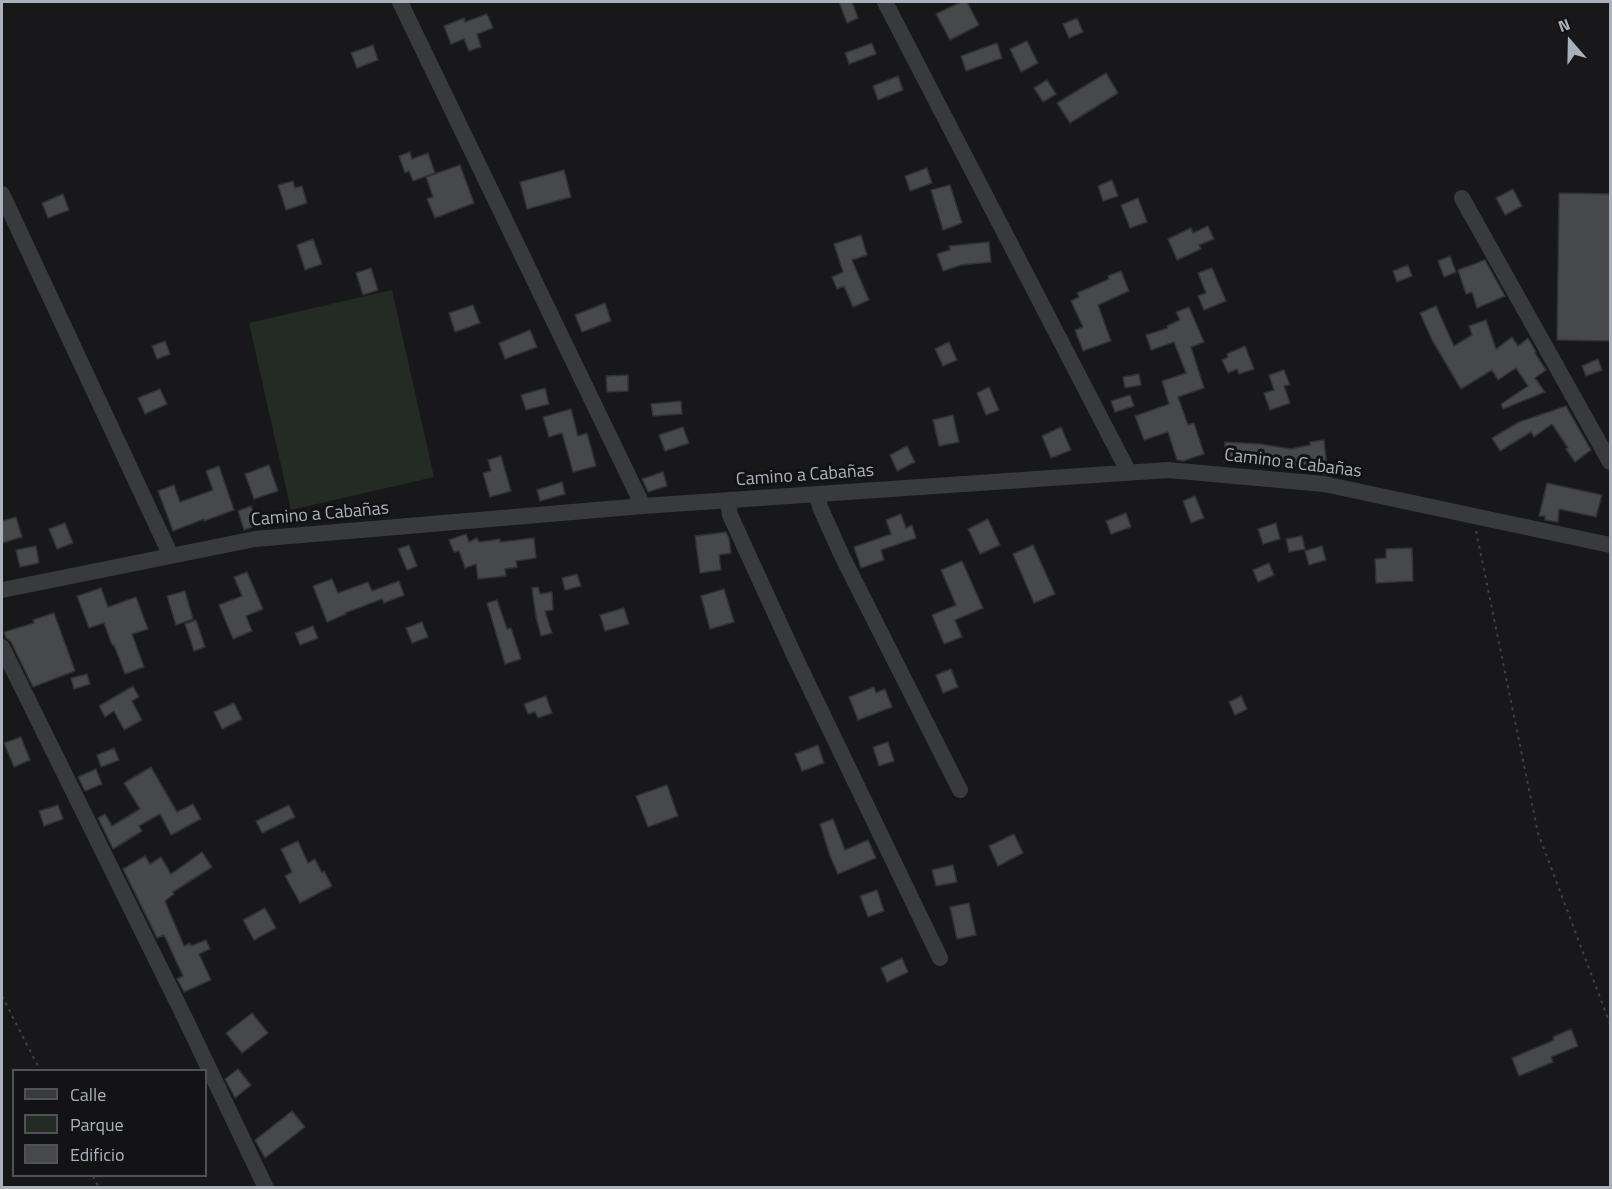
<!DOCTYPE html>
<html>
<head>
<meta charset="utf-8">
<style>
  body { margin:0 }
  #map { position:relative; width:1612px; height:1189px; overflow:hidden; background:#18181a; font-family:"Titillium Web",sans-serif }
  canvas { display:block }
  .frame { position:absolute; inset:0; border:3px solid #acb0b8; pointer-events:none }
  .legend { position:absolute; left:12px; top:1069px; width:195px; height:108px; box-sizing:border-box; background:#131315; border:2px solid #505256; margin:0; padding:8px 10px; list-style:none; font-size:18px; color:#acb0b8 }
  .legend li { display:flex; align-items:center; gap:12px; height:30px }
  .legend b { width:30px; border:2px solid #505256 }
  .north { position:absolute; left:1540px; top:12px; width:60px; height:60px; -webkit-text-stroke:4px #131315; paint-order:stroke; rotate:340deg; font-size:16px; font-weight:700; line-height:24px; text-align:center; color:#acb0b8 }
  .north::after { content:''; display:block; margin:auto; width:21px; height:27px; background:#acb0b8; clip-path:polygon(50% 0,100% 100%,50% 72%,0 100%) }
</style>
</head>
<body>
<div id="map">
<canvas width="1612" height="1189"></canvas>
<div class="frame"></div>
<ul class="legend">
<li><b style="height:8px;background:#393a3e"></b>Calle</li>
<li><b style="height:16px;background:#242b25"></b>Parque</li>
<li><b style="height:16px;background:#47484c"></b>Edificio</li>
</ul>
<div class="north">N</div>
</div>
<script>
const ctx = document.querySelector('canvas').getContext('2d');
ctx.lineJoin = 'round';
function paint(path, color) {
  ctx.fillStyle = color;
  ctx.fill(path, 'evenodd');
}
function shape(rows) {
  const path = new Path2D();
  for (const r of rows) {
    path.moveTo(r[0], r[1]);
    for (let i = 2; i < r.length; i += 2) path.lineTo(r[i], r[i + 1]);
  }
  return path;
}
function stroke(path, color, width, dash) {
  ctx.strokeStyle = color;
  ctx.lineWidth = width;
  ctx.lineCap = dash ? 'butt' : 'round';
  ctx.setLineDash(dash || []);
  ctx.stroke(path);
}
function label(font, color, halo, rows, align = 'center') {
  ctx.font = font + ' "Titillium Web",sans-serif';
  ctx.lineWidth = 6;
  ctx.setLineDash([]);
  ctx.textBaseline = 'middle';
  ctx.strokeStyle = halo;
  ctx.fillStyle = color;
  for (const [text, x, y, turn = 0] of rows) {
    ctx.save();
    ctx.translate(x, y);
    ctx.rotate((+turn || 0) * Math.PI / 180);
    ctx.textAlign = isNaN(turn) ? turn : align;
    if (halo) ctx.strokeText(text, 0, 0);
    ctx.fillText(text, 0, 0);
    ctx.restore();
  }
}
const green = shape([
  [392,290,434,477,291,510,249,323]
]);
const building = shape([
  [839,2,852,2,858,18,847,23,839,2],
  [961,2,967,2,979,25,950,40,936,14,961,2],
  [487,14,493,28,477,34,481,47,469,51,464,39,451,44,444,26,464,18,465,22,487,14],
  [1077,18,1083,32,1069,38,1063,24,1077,18],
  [1027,41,1038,63,1021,72,1010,49,1027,41],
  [872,43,876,54,849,64,845,53,872,43],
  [997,43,1002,58,966,71,961,56,997,43],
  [373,45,378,60,357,68,351,53,373,45],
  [1106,73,1118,93,1070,123,1057,103,1106,73],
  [898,76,903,90,878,100,873,86,898,76],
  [1047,80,1056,94,1043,102,1034,88,1047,80],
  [410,152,412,159,428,153,435,173,413,181,409,171,405,173,399,156,410,152],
  [460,165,474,203,435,218,427,199,433,197,426,177,460,165],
  [927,168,932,183,910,191,905,176,927,168],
  [564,170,571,197,527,209,520,182,564,170],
  [1112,180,1118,196,1103,201,1098,186,1112,180],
  [293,181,295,188,302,186,307,203,286,210,278,185,293,181],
  [950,185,962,223,943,230,931,190,950,185],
  [1513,189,1522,206,1505,215,1496,198,1513,189],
  [1559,193,1611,194,1611,341,1557,340,1559,193],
  [63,194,69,210,48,218,42,203,63,194],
  [1138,198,1147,222,1130,228,1121,205,1138,198],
  [1208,226,1214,239,1199,245,1201,249,1177,260,1168,239,1191,228,1193,233,1208,226],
  [861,235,867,255,852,260,869,300,853,307,844,286,837,289,832,277,843,272,834,244,861,235],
  [313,239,322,264,305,270,297,245,313,239],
  [989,242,991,262,961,265,943,271,937,254,950,250,949,246,989,242],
  [1450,256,1456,272,1444,277,1438,261,1450,256],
  [1485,260,1505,296,1477,308,1472,292,1466,294,1458,270,1485,260],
  [1408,265,1412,276,1397,282,1393,271,1408,265],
  [371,268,378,290,363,295,356,273,371,268],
  [1212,268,1226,301,1204,310,1198,296,1206,293,1198,273,1212,268],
  [1121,271,1129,291,1098,305,1111,341,1083,351,1075,330,1083,327,1071,301,1079,297,1077,293,1109,279,1108,276,1121,271],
  [605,303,611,321,582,332,575,315,605,303],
  [473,305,480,323,455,332,449,313,473,305],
  [1436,306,1454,346,1472,335,1469,326,1486,320,1496,349,1512,337,1518,346,1528,338,1536,352,1535,353,1546,370,1535,378,1545,392,1503,409,1501,404,1528,386,1516,368,1498,380,1492,370,1461,389,1432,340,1420,313,1436,306],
  [1189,307,1204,342,1191,347,1204,388,1178,397,1188,425,1194,423,1204,454,1183,461,1177,460,1168,432,1144,440,1135,416,1169,404,1162,381,1186,373,1174,342,1151,350,1146,335,1168,328,1167,326,1180,320,1176,312,1189,307],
  [530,330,537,347,505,359,499,343,530,330],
  [165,341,170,354,157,359,152,346,165,341],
  [949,342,957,360,943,366,935,349,949,342],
  [1245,346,1254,369,1239,374,1237,369,1228,373,1222,360,1228,357,1227,354,1245,346],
  [1598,359,1602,370,1586,376,1582,366,1598,359],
  [1284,370,1290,385,1284,386,1290,403,1270,410,1264,393,1274,390,1269,375,1284,370],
  [1139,374,1141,385,1125,388,1123,377,1139,374],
  [628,375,628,391,607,392,606,376,628,375],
  [989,387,999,410,986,415,977,393,989,387],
  [545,388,549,404,526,410,521,395,545,388],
  [160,389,167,404,145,414,138,398,160,389],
  [1130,395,1134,406,1115,412,1111,401,1130,395],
  [681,401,682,414,653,416,651,404,681,401],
  [1566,406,1591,450,1575,462,1566,449,1568,448,1552,424,1534,437,1531,432,1500,451,1492,438,1519,422,1566,406],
  [571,409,578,436,587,433,596,466,573,472,562,433,549,437,543,417,571,409],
  [953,415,959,442,939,446,933,420,953,415],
  [683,427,689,443,665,451,659,435,683,427],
  [1061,427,1071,450,1051,458,1042,436,1061,427],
  [1324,440,1327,468,1334,467,1335,476,1314,473,1313,463,1289,468,1239,460,1239,463,1224,462,1225,442,1260,444,1291,449,1310,445,1310,442,1324,440],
  [907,446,915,462,897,471,890,455,907,446],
  [501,456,511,491,490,497,483,473,491,471,488,460,501,456],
  [269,465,278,491,254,499,245,474,269,465],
  [219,466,234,510,204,521,204,519,173,531,158,491,174,485,180,502,213,490,206,471,219,466],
  [663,472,667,486,648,492,642,479,663,472],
  [562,482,565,494,540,501,537,490,562,482],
  [1547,483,1602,495,1596,517,1559,509,1558,522,1545,520,1545,516,1539,516,1547,483],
  [1195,496,1204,518,1191,523,1183,501,1195,496],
  [251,506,258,525,244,530,238,511,251,506],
  [1126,513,1131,527,1111,534,1106,521,1126,513],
  [901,514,906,528,912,525,916,538,881,550,884,560,861,568,854,547,891,534,886,520,901,514],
  [16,517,22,537,2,543,2,521,16,517],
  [988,519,1000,545,980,554,968,529,988,519],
  [65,523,73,543,57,549,49,529,65,523],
  [1276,523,1280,539,1263,544,1258,529,1276,523],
  [726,532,729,538,731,553,719,555,721,570,700,573,695,536,726,532],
  [466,534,469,542,477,538,479,542,500,539,500,542,534,538,536,558,516,561,517,567,505,569,506,576,478,579,476,564,465,568,459,551,454,552,449,540,466,534],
  [1302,536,1305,549,1289,552,1286,539,1302,536],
  [409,545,417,566,407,570,398,549,409,545],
  [1033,545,1055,594,1034,603,1013,554,1033,545],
  [36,546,39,563,20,567,16,550,36,546],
  [1322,546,1326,560,1309,565,1305,551,1322,546],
  [1412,548,1413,581,1376,583,1375,559,1386,558,1386,549,1412,548],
  [962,561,983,608,955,620,962,637,944,644,932,615,956,605,941,570,962,561],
  [1269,563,1274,575,1258,582,1253,570,1269,563],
  [247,572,263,609,246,616,252,631,233,639,219,605,242,596,234,577,247,572],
  [577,574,581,586,565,590,562,578,577,574],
  [332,579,338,593,368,582,372,591,399,581,404,595,384,603,382,599,345,613,346,614,327,622,313,586,332,579],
  [538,587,540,594,552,592,553,610,545,611,552,633,541,636,536,617,532,588,538,587],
  [101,588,108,607,136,597,148,629,132,634,144,667,125,674,114,645,112,645,104,623,89,628,77,596,101,588],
  [724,589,734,622,710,629,701,596,724,589],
  [185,591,193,619,176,625,167,596,185,591],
  [497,600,507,629,511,628,521,659,505,664,487,603,497,600],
  [624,608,629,624,605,631,600,615,624,608],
  [54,613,75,671,33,687,11,642,6,638,4,632,34,623,33,620,54,613],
  [196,620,205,647,194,651,185,624,196,620],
  [422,622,428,637,412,643,406,628,422,622],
  [313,626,318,638,300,645,295,633,313,626],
  [951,669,958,687,943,693,936,675,951,669],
  [87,674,90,684,74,689,71,678,87,674],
  [133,686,139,697,132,701,142,720,124,730,114,711,105,717,99,706,133,686],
  [874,687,876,693,885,689,892,707,858,720,849,697,874,687],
  [546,696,552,713,538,718,535,712,528,714,524,704,546,696],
  [1241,696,1247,709,1235,715,1229,702,1241,696],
  [234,703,242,719,222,729,214,712,234,703],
  [21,737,30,760,14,767,4,743,21,737],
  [888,742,894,761,879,766,873,747,888,742],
  [818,745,824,763,802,771,795,754,818,745],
  [114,748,119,760,101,767,97,755,114,748],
  [151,767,177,812,193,804,201,819,171,835,160,814,139,826,142,831,113,849,98,818,105,814,112,826,140,809,124,783,151,767],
  [96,769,102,784,85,791,78,777,96,769],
  [667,785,678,816,648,827,636,796,667,785],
  [58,805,63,819,44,826,39,811,58,805],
  [289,805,295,817,262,833,256,821,289,805],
  [833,819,845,850,868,840,876,858,838,874,830,856,820,824,833,819],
  [1014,834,1023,853,998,866,989,846,1014,834],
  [298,841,308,863,315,859,322,873,324,871,332,886,300,903,285,876,292,872,281,849,298,841],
  [202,852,212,867,173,892,174,894,165,901,184,946,190,943,191,946,206,940,210,949,199,954,211,980,184,992,177,979,183,976,164,935,157,938,123,869,145,856,150,864,161,857,171,874,202,852],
  [953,865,957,882,936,886,932,870,953,865],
  [877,890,884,911,868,917,860,896,877,890],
  [969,903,976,935,957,939,950,907,969,903],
  [265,908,276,928,254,940,243,920,265,908],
  [902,958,908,972,887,982,881,968,902,958],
  [252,1013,268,1033,242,1053,226,1033,252,1013],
  [1571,1029,1578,1046,1551,1057,1553,1062,1519,1076,1512,1058,1554,1040,1553,1037,1571,1029],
  [238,1069,251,1085,235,1098,225,1079,238,1069],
  [292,1111,305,1127,265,1158,255,1140,292,1111]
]);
const path = shape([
  [1476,531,1538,833,1610,1024],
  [2,996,40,1070],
  [93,1176,99,1188]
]);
const minor = shape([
  [400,2,643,506],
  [885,2,1129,473],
  [2,194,171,556],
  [1462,198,1610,462],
  [817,494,820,507,842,556,960,790],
  [728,501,730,515,795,657,940,958],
  [2,590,255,539,643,506,1168,470,1324,484,1610,545],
  [2,647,181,1010,266,1188]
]);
const streetNames = [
  ["Camino a Cabañas",1293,464,7],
  ["Camino a Cabañas",805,476,-4],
  ["Camino a Cabañas",320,515,-5]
];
paint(green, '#242b25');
paint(building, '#47484c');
stroke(building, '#323235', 1.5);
stroke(path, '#404145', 2, [3, 4.5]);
stroke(minor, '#393a3e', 16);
label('18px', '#acb0b8', '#131315', streetNames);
</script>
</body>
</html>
